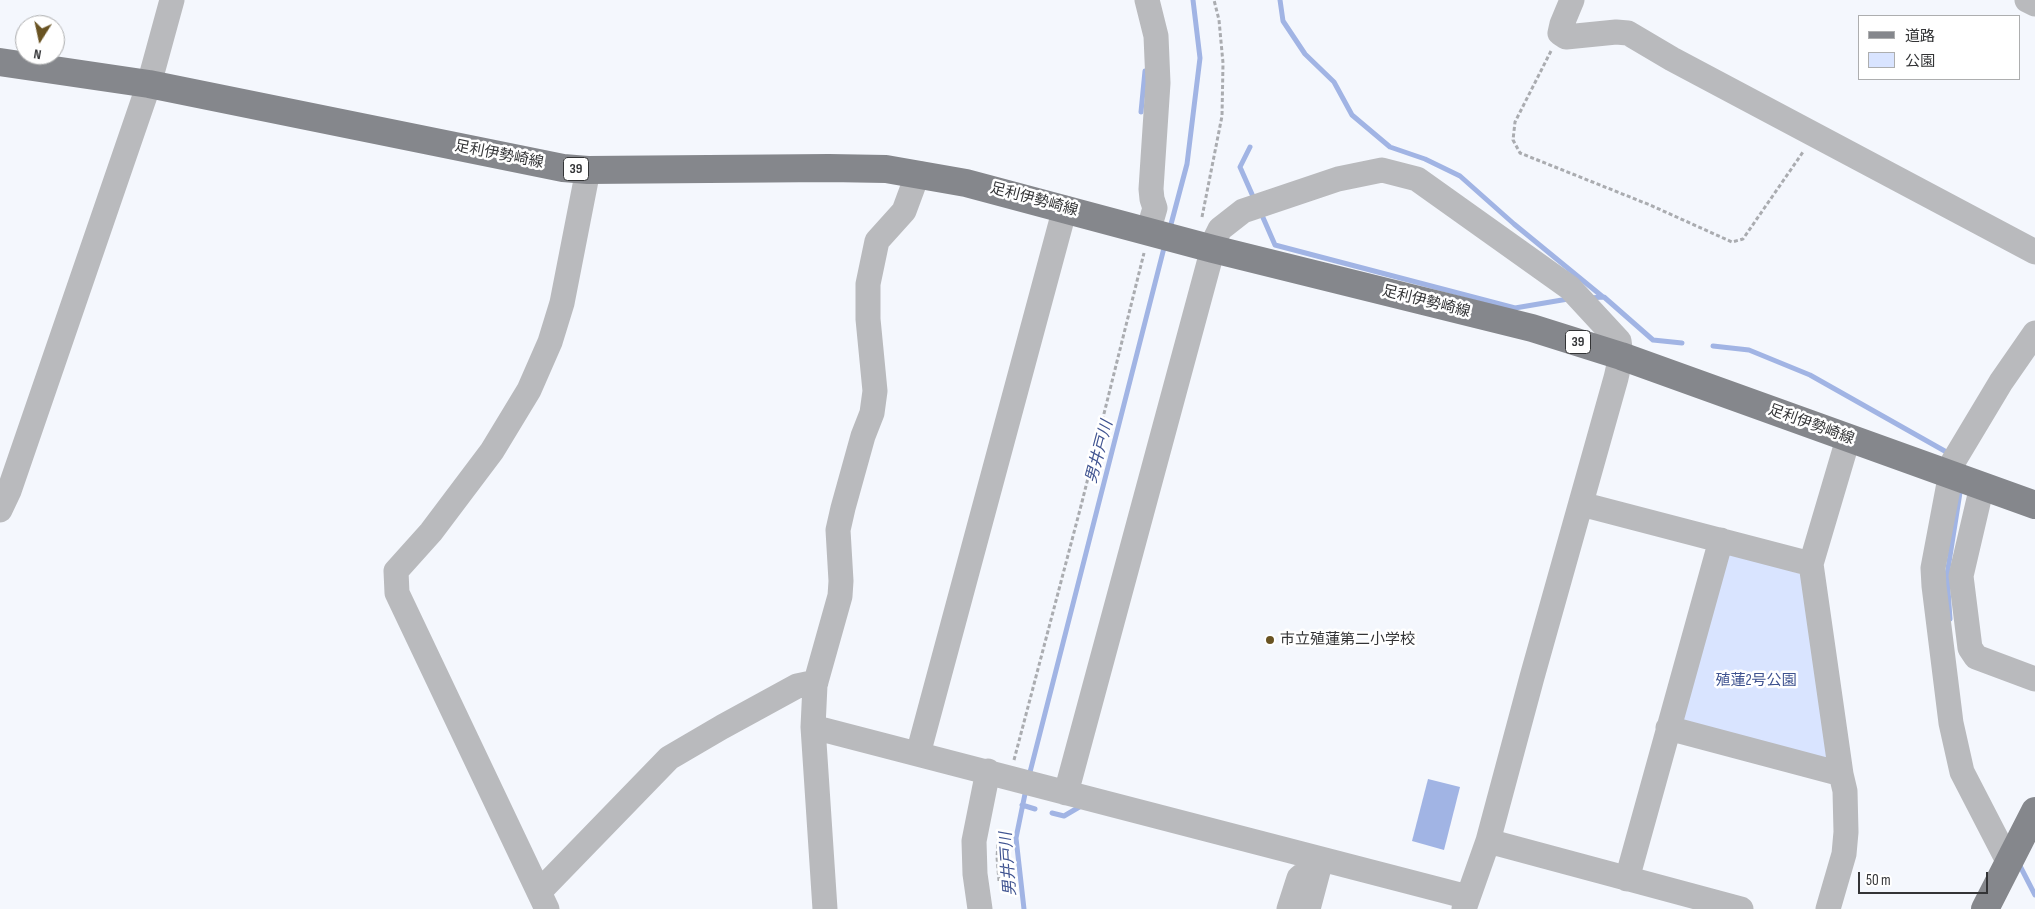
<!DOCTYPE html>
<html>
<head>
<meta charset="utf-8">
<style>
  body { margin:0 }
  #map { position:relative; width:2035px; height:909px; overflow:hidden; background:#f4f7fd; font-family:"Sofia Sans Condensed","Noto Sans JP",sans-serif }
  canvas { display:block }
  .legend { position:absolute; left:1858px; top:15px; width:162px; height:65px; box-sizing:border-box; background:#fff; border:1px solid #adaeaf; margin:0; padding:6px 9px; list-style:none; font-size:15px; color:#333436 }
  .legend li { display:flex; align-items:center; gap:10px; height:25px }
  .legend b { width:25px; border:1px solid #adaeaf }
  .north { position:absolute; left:15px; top:15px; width:50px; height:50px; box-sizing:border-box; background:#fff; border:1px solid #adaeaf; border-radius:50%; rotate:190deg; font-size:14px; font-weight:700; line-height:20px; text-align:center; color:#333436 }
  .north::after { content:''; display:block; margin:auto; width:18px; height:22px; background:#695322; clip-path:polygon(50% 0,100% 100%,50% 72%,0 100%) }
  .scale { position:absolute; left:1858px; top:872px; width:130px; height:22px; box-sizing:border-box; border:2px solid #333436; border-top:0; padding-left:6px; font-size:15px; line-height:18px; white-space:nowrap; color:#333436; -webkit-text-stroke:4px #fff; paint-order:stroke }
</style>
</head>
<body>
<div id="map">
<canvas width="2035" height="909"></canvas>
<ul class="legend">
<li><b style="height:6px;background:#85878c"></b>道路</li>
<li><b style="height:14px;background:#d9e4ff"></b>公園</li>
</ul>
<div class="north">N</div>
<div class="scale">50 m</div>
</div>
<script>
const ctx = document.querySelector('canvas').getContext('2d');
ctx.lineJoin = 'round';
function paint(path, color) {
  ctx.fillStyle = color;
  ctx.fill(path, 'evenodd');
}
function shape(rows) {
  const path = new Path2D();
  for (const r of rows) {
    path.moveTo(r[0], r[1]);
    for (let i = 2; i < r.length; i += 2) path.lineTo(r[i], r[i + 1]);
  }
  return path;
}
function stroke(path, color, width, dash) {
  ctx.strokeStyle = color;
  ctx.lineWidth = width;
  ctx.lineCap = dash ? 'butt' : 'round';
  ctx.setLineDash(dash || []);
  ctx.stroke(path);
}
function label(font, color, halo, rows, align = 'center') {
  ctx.font = font + ' "Sofia Sans Condensed","Noto Sans JP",sans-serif';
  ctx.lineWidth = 5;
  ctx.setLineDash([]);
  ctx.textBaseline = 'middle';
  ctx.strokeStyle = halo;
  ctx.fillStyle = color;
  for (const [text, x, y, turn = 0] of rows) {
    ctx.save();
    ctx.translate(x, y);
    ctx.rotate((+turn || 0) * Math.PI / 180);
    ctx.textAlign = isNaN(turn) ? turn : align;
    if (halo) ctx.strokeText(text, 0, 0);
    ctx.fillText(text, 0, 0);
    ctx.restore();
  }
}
const green = shape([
  [1733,552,1804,575,1831,756,1824,765,1679,719,1724,557]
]);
const water = shape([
  [1428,779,1460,787,1444,850,1412,841]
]);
const stream = shape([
  [1280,0,1283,21,1305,54,1334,82,1352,115,1390,147,1425,159,1460,176,1514,224,1603,297],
  [1141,112,1145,71],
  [1250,147,1240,167,1255,201],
  [1261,213,1275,245,1515,308,1568,299],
  [1170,228,1187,164,1200,58,1193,0],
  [1589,298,1604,297,1653,340,1682,343],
  [1713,346,1749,350,1810,375,1950,454],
  [1950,619,1947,575,1961,486],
  [1029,776,1165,244],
  [1022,805,1035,809],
  [1052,813,1064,816,1081,806],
  [2018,862,2035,895],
  [1024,909,1016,838,1026,789]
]);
const path = shape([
  [1551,51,1515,122,1513,140,1520,153,1650,205,1732,242,1743,239,1803,152],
  [1202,217,1222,116,1223,63,1219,20,1214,0],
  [1014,760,1082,502,1144,253],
  [999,881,997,857,999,832]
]);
const minor = shape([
  [1147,0,1156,36,1158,83,1151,189,1152,199,1155,208,1148,232],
  [1572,0,1562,24,1560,33,1566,37,1616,32,1628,33,1672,59,2035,252],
  [2027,0,2035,4],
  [1982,486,1961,576,1970,648,1976,657,2035,679],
  [1581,504,1811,564],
  [0,510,9,491,149,84,172,0],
  [813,727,1468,897],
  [1668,728,1841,774],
  [918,754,1065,208],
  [1066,793,1216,237,1220,229,1243,211,1338,179,1382,170,1417,179,1570,288,1619,341,1621,356,1616,378,1532,677,1488,841,1464,909],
  [1488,841,1741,909],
  [2009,863,1962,772,1951,723,1934,586,1933,568,1953,462,2001,382,2035,333],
  [1627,879,1721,540],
  [539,892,669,758,722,727,797,686,816,682],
  [547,909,397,593,396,571,431,532,492,451,529,390,550,342,562,303,588,170],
  [825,909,813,727,815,685,840,596,841,581,838,530,843,508,863,436,872,413,875,391,868,319,868,284,877,241,904,211,914,184,921,174],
  [980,909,975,874,974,841,988,771],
  [1289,909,1299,878,1321,860],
  [1308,909,1321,860],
  [1828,909,1844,854,1846,832,1845,791,1841,774,1811,564,1848,439]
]);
const major = shape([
  [0,62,149,84,563,168,588,170,829,168,886,169,966,183,1213,249,1532,328,1621,356,2035,505],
  [1985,909,2035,811]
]);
const markers = [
  [1270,640,5,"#695322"]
];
const shields = [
  [576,169,25],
  [1578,342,25]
];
const shieldNames = [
  ["39",576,169],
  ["39",1578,342]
];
const streetNames = [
  ["足利伊勢崎線",499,155,11],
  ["足利伊勢崎線",1034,200,15],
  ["足利伊勢崎線",1426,302,14],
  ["足利伊勢崎線",1811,425,20]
];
const poiNames = [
  ["市立殖蓮第二小学校",1280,640]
];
const parkNames = [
  ["殖蓮2号公園",1756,681]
];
const waterNames = [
  ["男井戸川",1100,452,-75],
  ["男井戸川",1009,864,-94]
];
paint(green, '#d9e4ff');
paint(water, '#a1b4e4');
stroke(stream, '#a1b4e4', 5);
stroke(path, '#aaacb0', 3, [4, 2.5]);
stroke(minor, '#b9babd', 25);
stroke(major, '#85878c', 28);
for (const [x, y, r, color] of markers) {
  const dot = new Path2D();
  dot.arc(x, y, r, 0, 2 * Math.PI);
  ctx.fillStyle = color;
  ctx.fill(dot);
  stroke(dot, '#fff', 2);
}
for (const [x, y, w] of shields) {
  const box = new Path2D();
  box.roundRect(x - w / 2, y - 11.5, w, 23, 4);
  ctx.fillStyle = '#fff';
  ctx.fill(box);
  stroke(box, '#333436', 1);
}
label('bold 14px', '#333436', null, shieldNames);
label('15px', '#333436', '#fff', streetNames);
label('15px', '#333436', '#fff', poiNames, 'left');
label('15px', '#3e528f', '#fff', parkNames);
label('italic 16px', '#405491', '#fff', waterNames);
</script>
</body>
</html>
